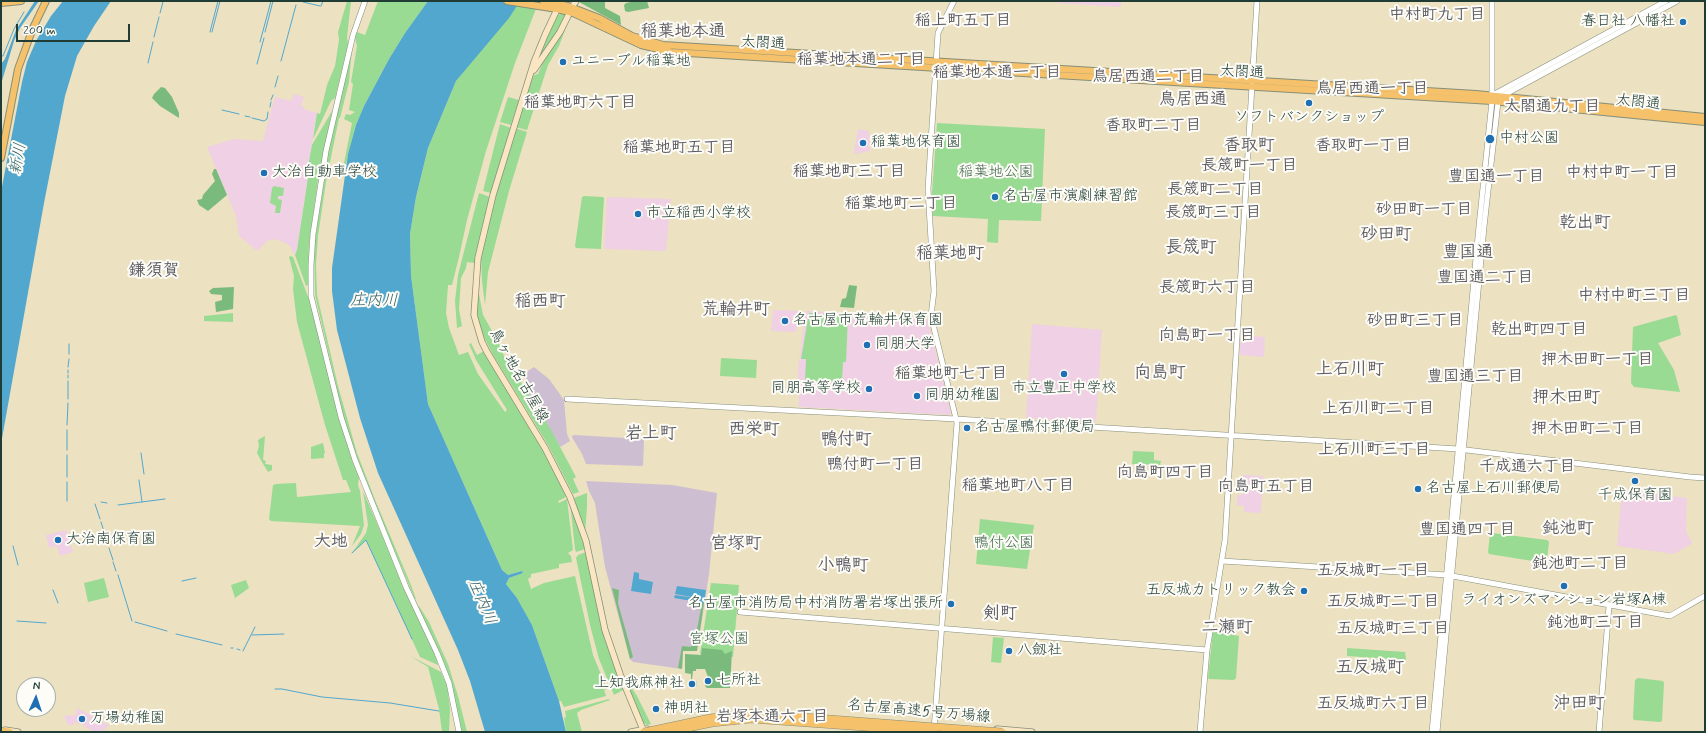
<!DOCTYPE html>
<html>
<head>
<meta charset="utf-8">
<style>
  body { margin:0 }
  #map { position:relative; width:1706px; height:733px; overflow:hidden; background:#ece1c0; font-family:Mynerve,sans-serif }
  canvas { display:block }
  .frame { position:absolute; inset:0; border:2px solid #1f3d34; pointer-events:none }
  .north { position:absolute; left:16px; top:677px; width:40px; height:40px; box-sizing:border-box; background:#fdfcf7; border:1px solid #a4b0a9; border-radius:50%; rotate:3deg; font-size:11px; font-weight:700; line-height:16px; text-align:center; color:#1f3d34 }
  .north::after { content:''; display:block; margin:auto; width:14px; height:18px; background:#1f6fb2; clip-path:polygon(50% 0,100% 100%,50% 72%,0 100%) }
  .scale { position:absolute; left:16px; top:24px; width:114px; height:18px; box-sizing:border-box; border:2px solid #1f3d34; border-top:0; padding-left:5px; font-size:12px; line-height:14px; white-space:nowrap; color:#1f3d34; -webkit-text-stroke:3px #fdfcf7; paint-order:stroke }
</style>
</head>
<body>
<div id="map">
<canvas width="1706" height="733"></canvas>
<div class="frame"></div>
<div class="north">N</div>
<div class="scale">200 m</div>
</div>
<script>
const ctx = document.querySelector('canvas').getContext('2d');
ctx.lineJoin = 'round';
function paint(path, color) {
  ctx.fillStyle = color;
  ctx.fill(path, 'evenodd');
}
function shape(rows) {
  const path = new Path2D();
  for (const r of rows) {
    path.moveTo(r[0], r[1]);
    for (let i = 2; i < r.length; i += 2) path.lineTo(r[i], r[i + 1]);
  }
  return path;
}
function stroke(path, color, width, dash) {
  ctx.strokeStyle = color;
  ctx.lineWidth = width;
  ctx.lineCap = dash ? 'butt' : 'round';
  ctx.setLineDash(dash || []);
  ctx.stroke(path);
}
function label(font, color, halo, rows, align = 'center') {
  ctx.font = font + ' Mynerve,"Klee One",sans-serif';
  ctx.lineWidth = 4;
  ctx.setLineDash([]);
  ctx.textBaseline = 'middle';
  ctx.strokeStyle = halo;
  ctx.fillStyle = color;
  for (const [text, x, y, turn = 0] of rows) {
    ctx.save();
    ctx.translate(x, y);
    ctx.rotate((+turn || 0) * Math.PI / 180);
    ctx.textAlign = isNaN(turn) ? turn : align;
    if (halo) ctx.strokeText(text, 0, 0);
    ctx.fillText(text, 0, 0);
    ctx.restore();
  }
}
const built = shape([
  [1058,1,1121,1,1121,7,1058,3],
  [294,94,304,97,301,106,304,107,304,109,317,113,308,167,309,171,297,250,295,255,290,246,284,242,273,239,267,241,257,251,239,236,236,216,207,147,234,139,263,141,275,97,291,101],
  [858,129,869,131,870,151,856,154,854,153],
  [607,197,671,199,666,250,665,251,606,249,604,248],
  [773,310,799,311,796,332,771,331],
  [807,311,927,318,951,413,949,415,799,407,798,371,805,315],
  [1033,324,1102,330,1096,421,1095,422,1026,418,1032,326],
  [1242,335,1265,337,1264,357,1239,355,1241,337],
  [1243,475,1263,476,1261,513,1244,512,1244,506,1237,505,1237,495,1242,495],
  [1622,490,1687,498,1686,532,1692,542,1691,544,1674,554,1617,546],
  [66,530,73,552,60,556,57,546,49,548,46,535],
  [77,708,81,710,109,725,102,732,93,732,83,725,74,722,73,725,68,725,64,716,76,715]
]);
const industrial = shape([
  [534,367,549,379,564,400,567,434,570,441,560,447,523,385,528,382,523,374],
  [574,435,643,439,644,440,643,465,642,466,586,464,582,454,573,439,572,436],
  [586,481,672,485,717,493,709,574,697,651,683,651,682,669,633,662,630,659,605,567,595,503,589,491]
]);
const green = shape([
  [347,1,351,1,347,37,348,44,335,98,331,101,313,139,317,113,320,114,327,85,335,66,339,40,338,32],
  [378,1,428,1,405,33,389,59,364,106,356,125,348,154,346,166,344,163,352,123,344,119,346,114,350,115,355,112,349,110,353,84,351,82,357,46,355,38,357,32,365,35],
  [520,1,539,1,515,63,486,151,467,220,459,257,452,285,448,285,446,313,449,328,459,355,468,352,478,374,505,412,507,410,476,360,469,344,471,343,477,355,484,351,529,425,565,490,566,497,558,501,559,503,567,499,573,550,568,553,571,556,572,562,559,564,559,568,531,574,531,577,528,579,531,589,544,583,575,576,593,655,607,689,604,690,606,696,564,707,561,701,559,701,532,625,517,598,506,584,509,578,523,573,522,571,508,575,502,570,428,404,411,276,410,234,416,197,428,148,456,81],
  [562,14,566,15,558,31,537,61,557,15],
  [570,17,559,46,548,65,527,130,515,127,529,85,534,75,538,74,543,62],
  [352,48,349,82,340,118,339,118,326,182,318,236,316,264,317,295,338,386,357,453,376,502,411,585,416,599,415,599,368,489,344,419,315,295,314,246,324,182,331,134],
  [508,97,519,100,511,125,500,122],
  [332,111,318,180,309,244,308,285,306,286,295,255,297,250,309,171,308,167,312,145],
  [937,123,1045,129,1041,221,999,220,998,243,987,242,988,219,933,216,932,193],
  [500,124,511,128,491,193,483,191],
  [515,128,527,132,509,191,488,272,485,305,482,281,481,255,493,202],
  [274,186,284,188,283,196,278,196,278,199,282,200,280,213,275,213,276,206,270,203,272,188],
  [479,193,490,197,479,241,475,263,467,262,466,268,461,278,459,309,462,326,457,328,455,301,458,275],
  [584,196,603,197,604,198,601,249,576,248,575,246,582,197],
  [290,256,293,257,310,302,352,460,359,477,358,485,360,491,364,525,361,534,352,546,360,526,271,521,269,519,273,485,276,484,296,483,297,497,351,492,346,480,343,480,325,425,297,322,293,289,294,276,289,257],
  [477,284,483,315,502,349,503,354,550,428,576,477,573,479,579,492,573,494,548,445,493,355,480,329,477,313],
  [233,313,233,322,204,321,204,316],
  [809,313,848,316,846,362,843,362,842,382,805,381,806,359,801,359],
  [1676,315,1677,316,1681,335,1658,343,1674,370,1680,392,1634,387,1631,383,1633,327],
  [721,358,757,360,756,378,720,376],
  [265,436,263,460,266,461,265,464,272,465,272,470,268,472,262,462,257,453,259,446,258,440],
  [323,443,325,453,324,453,324,458,311,459,311,447],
  [1133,451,1154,452,1154,460,1161,461,1160,465,1132,464],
  [363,491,401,579,436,654,438,665,420,657,366,540,352,553,366,533,368,525],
  [587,493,587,507,585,534,574,498],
  [570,502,585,549,576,552,575,549],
  [980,519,1034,525,1027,569,976,564],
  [1492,533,1547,540,1549,542,1547,561,1545,563,1489,554,1488,552,1490,534],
  [586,552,599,614,625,689,614,695,599,659,590,625,576,558,578,555],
  [104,578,109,597,88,602,84,583],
  [246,580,249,588,235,598,231,585],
  [711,583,739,585,733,657,700,654],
  [419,606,429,622,448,664,458,696,467,732,462,732,450,680,439,651,418,607],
  [1213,631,1239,636,1236,678,1234,680,1209,679,1208,677],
  [993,637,1004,638,1001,663,991,662],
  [1347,648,1405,652,1406,660,1347,656],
  [410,656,441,672,447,686,450,708,449,732,442,732,439,709,428,667],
  [625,678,637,696,651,724,647,725,642,722],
  [1638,678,1663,681,1664,683,1662,721,1660,722,1634,720,1633,718,1635,680],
  [609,699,610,700,581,710,577,713,582,732,566,732,564,718,566,717,565,711]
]);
const forest = shape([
  [605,1,605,8,620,16,621,25,579,2],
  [636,1,647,1,649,8,628,12,625,11,624,5,626,3],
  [161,87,165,88,172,97,179,113,179,118,160,106,152,98,154,94],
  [214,169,216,169,227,195,208,211,199,205,197,200,202,199,203,195,215,181,212,174],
  [849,285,857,286,854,308,840,307,842,299,846,298],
  [234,287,233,309,216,312,215,302,222,300,222,295,211,294,209,291,213,288],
  [612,588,619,590,618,603,633,657,630,659],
  [702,603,704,603,697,651,683,651,682,669,678,668,682,646,691,647,693,635,696,635],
  [702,648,722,650,725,654,732,651,730,688,707,688,705,686,708,682,708,677,705,669,696,669,696,671,693,671,692,680,697,682,697,686,691,683,691,674,685,673,685,654,701,655]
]);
const water = shape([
  [35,1,39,1,20,28,14,41,1,84,1,64,5,59,16,30],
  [63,1,111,1,94,26,77,56,65,96,44,203,1,444,1,192,22,82,27,62,36,41,51,16],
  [428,1,520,1,509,18,456,81,428,148,416,197,410,234,411,276,428,404,502,570,508,575,522,571,523,573,509,578,506,584,517,598,532,625,559,701,566,732,485,732,470,681,458,650,378,473,360,418,337,330,332,291,332,268,348,154,356,125,364,106,389,59,405,33],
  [634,572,639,573,639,579,653,582,651,594,631,591],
  [677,586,706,590,704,603,674,598,675,595,702,599,675,594]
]);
const stream = shape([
  [303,2,320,6],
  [321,6,323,1],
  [160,13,163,2],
  [210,32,218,1],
  [212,32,220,1],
  [265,32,273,1],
  [154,37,159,17],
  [260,42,271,1],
  [1,56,3,56,14,29,24,12],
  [281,61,296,5],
  [148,63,153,42],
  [257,64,264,38],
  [275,87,278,76],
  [271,100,273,95],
  [270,107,271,102],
  [222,110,239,114],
  [245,116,250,117],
  [252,118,264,121,267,119,268,112],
  [69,354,69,344],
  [68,367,69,359],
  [68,373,68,370],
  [68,378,68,375],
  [68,399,68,381],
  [67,425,68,403],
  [67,430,67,450],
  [141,453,144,474],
  [67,477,67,455],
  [139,480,142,502],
  [67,501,67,482],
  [101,502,107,503],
  [95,504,100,519],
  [118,505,165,499],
  [101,522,108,544],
  [13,546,18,565],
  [109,548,113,560],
  [352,553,366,540,412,639],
  [113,562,116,571],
  [118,575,132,621],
  [182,581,196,578],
  [53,590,58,603],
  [17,621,46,623],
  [135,622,167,631],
  [176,634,222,645],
  [252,635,284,634],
  [231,648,233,648],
  [237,649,240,650],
  [243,651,255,627],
  [275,689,282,689,322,697,390,703,439,711]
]);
const tertiary = shape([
  [365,1,353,35,326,151,313,234,311,265,311,296,341,417,355,460,406,587,437,653,449,683,459,732],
  [1493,95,1666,1],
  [567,399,956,419,1426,447,1458,449,1690,477,1705,478],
  [1222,561,1447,575,1670,616,1705,596],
  [740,612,1207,650],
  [934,730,957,423,931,316,934,291,928,189,938,33,954,1],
  [1200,732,1207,650,1225,540,1257,1],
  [1432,732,1479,226,1492,101,1492,1],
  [1437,732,1484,227,1498,102,1502,96,1677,1],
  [1599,732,1609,606]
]);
const secondary = shape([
  [561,1,545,35,534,62,493,195,478,258,474,315,482,342,487,352,545,448,570,497,586,541,605,630,620,674,644,732],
  [574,4,576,1],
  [534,70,560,32,568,16],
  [997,729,1032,732],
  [5,730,18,732],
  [631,732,647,729]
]);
const primary = shape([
  [507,1,557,9,573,13,641,45,671,52,1492,101,1705,122],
  [543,1,568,6,599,18,632,36,663,45,1476,94,1705,117],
  [1,3,21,1],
  [1,158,18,69,33,28,46,1]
]);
const motorway = shape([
  [1,731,9,732]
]);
const motorwayBridge = shape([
  [644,732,710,718,751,713,1002,732],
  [669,732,712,723,751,719,934,732]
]);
const markers = [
  [1683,22,4,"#1f6fb2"],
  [563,62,4,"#1f6fb2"],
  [1309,103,4,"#1f6fb2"],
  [1490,139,5,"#1f6fb2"],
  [863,143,4,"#1f6fb2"],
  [264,173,4,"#1f6fb2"],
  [995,197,4,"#1f6fb2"],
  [638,214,4,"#1f6fb2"],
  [785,321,4,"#1f6fb2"],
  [867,345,4,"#1f6fb2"],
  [1064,374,4,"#1f6fb2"],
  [869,389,4,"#1f6fb2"],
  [917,396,4,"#1f6fb2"],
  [967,428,4,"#1f6fb2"],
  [1635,481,4,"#1f6fb2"],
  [1418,489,4,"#1f6fb2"],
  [58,540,4,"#1f6fb2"],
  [1564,586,4,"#1f6fb2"],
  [1304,591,4,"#1f6fb2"],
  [951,604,4,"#1f6fb2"],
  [1009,651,4,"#1f6fb2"],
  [708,681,4,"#1f6fb2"],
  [692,684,4,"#1f6fb2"],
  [656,709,4,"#1f6fb2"],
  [82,719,4,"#1f6fb2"]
];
const poiNames = [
  ["春日社 八幡社",1675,22,"right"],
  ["ユニーブル稲葉地",571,62],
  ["ソフトバンクショップ",1309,118,"center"],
  ["中村公園",1499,139],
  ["稲葉地保育園",871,143],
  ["大治自動車学校",272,173],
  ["名古屋市演劇練習館",1003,197],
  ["市立稲西小学校",646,214],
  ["名古屋市荒輪井保育園",793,321],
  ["同朋大学",875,345],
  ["同朋高等学校",861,389,"right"],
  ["市立豊正中学校",1064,389,"center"],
  ["同朋幼稚園",925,396],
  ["名古屋鴨付郵便局",975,428],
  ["名古屋上石川郵便局",1426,489],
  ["千成保育園",1635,496,"center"],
  ["大治南保育園",66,540],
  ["五反城カトリック教会",1296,591,"right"],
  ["ライオンズマンション岩塚A棟",1564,601,"center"],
  ["名古屋市消防局中村消防署岩塚出張所",943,604,"right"],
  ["八劔社",1017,651],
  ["七所社",716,681],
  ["上知我麻神社",684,684,"right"],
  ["神明社",664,709],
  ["万場幼稚園",90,719]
];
const streetNames = [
  ["太閤通",763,44,3],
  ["太閤通",1242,73,3],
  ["太閤通",1638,103,6],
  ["鳥ヶ地名古屋線",518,376,61],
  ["名古屋高速5号万場線",919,712,5]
];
const parkNames = [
  ["稲葉地公園",996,173],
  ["鴨付公園",1004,544],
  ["宮塚公園",719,640]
];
const neighbourhoodNames = [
  ["中村町九丁目",1437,16],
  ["稲上町五丁目",963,22],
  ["稲葉地本通二丁目",861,61],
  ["稲葉地本通一丁目",997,74],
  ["鳥居西通二丁目",1148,78],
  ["鳥居西通一丁目",1372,90],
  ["稲葉地町六丁目",580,104],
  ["太閤通九丁目",1552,108],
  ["香取町二丁目",1153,127],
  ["香取町一丁目",1363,147],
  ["稲葉地町五丁目",679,149],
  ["長筬町一丁目",1249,167],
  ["稲葉地町三丁目",849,173],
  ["中村中町一丁目",1622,174],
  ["豊国通一丁目",1496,178],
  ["長筬町二丁目",1215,191],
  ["稲葉地町二丁目",901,205],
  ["砂田町一丁目",1424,211],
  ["長筬町三丁目",1213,214],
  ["豊国通二丁目",1485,279],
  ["長筬町六丁目",1207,289],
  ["中村中町三丁目",1634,297],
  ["砂田町三丁目",1415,322],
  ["乾出町四丁目",1539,331],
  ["向島町一丁目",1207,337],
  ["押木田町一丁目",1597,361],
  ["稲葉地町七丁目",951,375],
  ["豊国通三丁目",1475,378],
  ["上石川町二丁目",1378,410],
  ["押木田町二丁目",1587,430],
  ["上石川町三丁目",1374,451],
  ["鴨付町一丁目",875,466],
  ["千成通六丁目",1527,468],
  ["向島町四丁目",1165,474],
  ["稲葉地町八丁目",1018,487],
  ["向島町五丁目",1266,488],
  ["豊国通四丁目",1467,531],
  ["鈍池町二丁目",1580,565],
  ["五反城町一丁目",1373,572],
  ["五反城町二丁目",1383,603],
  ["鈍池町三丁目",1595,624],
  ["五反城町三丁目",1393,630],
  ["五反城町六丁目",1373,705],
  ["岩塚本通六丁目",772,718]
];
const waterNames = [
  ["新川",19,159,-80],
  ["庄内川",374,302],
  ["庄内川",481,602,67]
];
const quarterNames = [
  ["稲葉地本通",683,32],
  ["鳥居西通",1193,100],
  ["香取町",1249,146],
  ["乾出町",1585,223],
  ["砂田町",1386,235],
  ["長筬町",1191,248],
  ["豊国通",1468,253],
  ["稲葉地町",950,254],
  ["鎌須賀",154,271],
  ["稲西町",540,302],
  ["荒輪井町",736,310],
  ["上石川町",1350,370],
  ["向島町",1160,373],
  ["押木田町",1566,398],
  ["西栄町",754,430],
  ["岩上町",651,434],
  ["鴨付町",846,440],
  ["鈍池町",1568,529],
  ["大地",331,542],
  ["宮塚町",736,544],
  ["小鴨町",843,566],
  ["剣町",1000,614],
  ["二瀬町",1227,628],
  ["五反城町",1370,668],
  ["沖田町",1579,704]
];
paint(built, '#f0d0e4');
paint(industrial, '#cebed1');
paint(green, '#99db93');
paint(forest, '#7abb7d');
paint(water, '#52a7ce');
stroke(stream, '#52a7ce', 1);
stroke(tertiary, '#868f7a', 6);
stroke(secondary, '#868f7a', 7);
stroke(primary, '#868f7a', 8);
stroke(motorway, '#868f7a', 8);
stroke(tertiary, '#fff', 5);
stroke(secondary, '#fbe6c4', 5.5);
stroke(primary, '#f5c16b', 6);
stroke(motorway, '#f5c16b', 7);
stroke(motorwayBridge, '#868f7a', 8, []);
stroke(motorwayBridge, '#f5c16b', 7);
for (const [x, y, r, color] of markers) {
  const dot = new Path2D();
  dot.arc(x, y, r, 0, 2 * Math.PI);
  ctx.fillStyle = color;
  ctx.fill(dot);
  stroke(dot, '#fdfcf7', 1.5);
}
label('15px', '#1f3d34', '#fdfcf7', poiNames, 'left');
label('15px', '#1f3d34', '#fdfcf7', streetNames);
label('15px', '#3e644c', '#fdfcf7', parkNames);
label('bold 16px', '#5c5b62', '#fdfcf7', neighbourhoodNames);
label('italic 16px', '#31626a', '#fdfcf7', waterNames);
label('bold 17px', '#5c5b62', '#fdfcf7', quarterNames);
</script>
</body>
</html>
